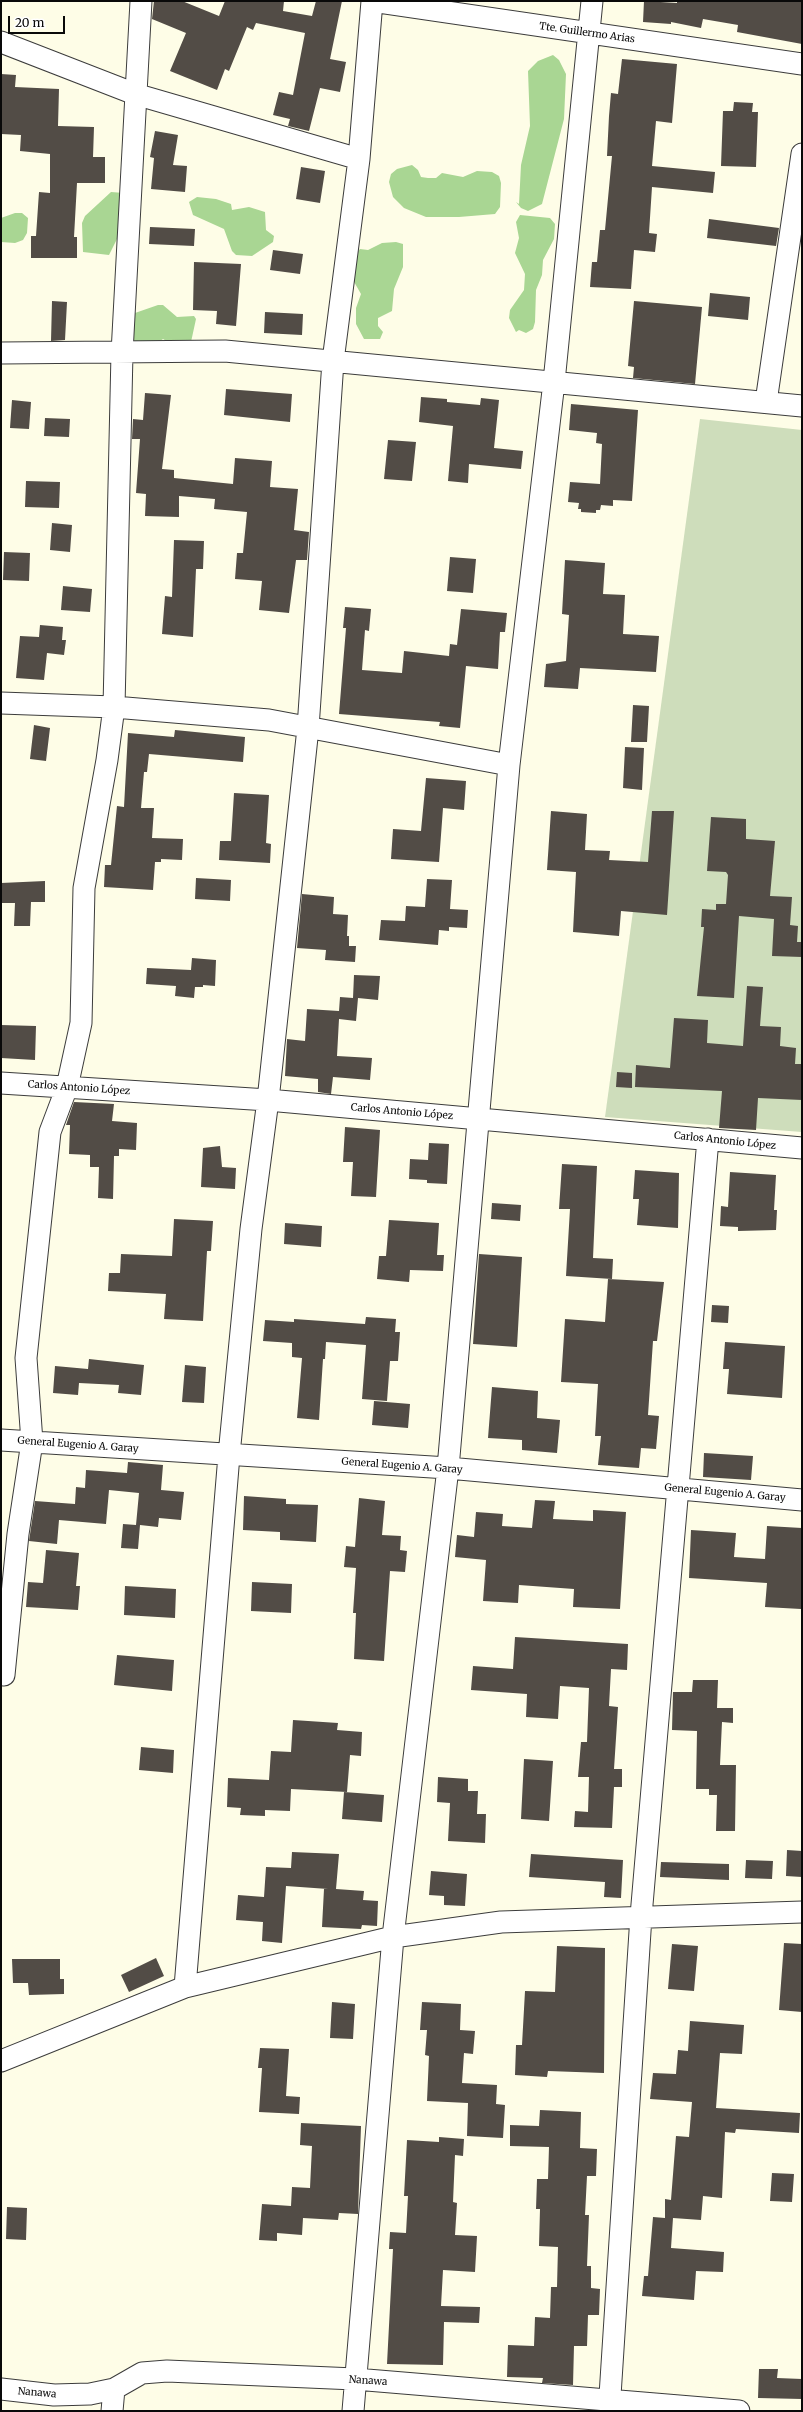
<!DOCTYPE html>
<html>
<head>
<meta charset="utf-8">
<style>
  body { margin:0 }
  #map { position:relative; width:803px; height:2412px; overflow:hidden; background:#fefde7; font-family:Merriweather,serif }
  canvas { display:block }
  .frame { position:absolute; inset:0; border:2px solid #090909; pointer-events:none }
  .scale { position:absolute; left:8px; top:16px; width:57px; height:18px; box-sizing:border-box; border:2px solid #090909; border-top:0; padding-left:5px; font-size:12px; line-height:14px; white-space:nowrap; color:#090909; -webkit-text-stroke:3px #fff; paint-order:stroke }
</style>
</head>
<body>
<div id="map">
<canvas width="803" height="2412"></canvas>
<div class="frame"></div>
<div class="scale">20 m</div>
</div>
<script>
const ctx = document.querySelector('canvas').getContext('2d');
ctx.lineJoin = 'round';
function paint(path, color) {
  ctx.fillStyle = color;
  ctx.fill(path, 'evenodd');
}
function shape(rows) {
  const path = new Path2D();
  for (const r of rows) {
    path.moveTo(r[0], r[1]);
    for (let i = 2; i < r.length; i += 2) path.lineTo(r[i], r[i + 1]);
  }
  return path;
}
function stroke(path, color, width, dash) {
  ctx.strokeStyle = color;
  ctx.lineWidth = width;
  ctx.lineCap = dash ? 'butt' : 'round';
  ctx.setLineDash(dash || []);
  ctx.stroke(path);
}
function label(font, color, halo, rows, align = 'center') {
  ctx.font = font + ' Merriweather,serif';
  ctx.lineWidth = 4;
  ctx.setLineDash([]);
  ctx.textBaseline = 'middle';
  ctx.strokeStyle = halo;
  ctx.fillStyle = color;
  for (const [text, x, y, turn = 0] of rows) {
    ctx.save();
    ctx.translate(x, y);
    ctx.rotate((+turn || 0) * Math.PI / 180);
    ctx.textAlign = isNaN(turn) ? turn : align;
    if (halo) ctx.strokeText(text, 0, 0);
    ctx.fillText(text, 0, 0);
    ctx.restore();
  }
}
const forest = shape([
  [553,55,559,60,566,74,564,119,542,204,528,211,521,208,516,202,519,204,521,165,530,126,528,71,538,61],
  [412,165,418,170,421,177,428,178,436,178,442,173,463,177,477,171,492,172,499,176,501,183,500,207,495,214,459,217,426,217,404,208,393,197,389,182,391,174,397,169],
  [111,192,124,193,122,229,109,255,83,252,82,223,85,216],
  [197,197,216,199,231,204,232,210,249,207,265,212,266,230,274,236,273,242,252,256,236,255,232,251,224,229,193,215,189,202],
  [15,213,22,213,28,218,27,233,23,240,15,243,1,242,1,218],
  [520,215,550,218,555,224,554,239,543,260,542,275,536,290,535,322,533,329,526,333,519,330,516,332,509,318,510,310,524,290,525,274,515,253,519,238,516,222],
  [396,242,403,244,403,267,394,289,392,311,378,318,378,326,383,332,380,339,364,339,356,324,356,308,361,294,353,280,355,255,360,249,368,250,382,243],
  [158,305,163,305,177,317,194,316,196,319,191,342,180,349,163,339,155,345,137,344,130,334,130,318,135,313]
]);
const cemetery = shape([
  [700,419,802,430,802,1132,605,1117]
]);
const building = shape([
  [154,1,182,1,219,16,225,1,284,1,283,11,312,16,316,1,342,1,330,59,346,62,340,92,320,88,309,131,288,126,290,119,273,115,279,92,293,95,305,33,256,23,253,30,247,27,229,71,225,69,217,90,170,71,186,33,152,19],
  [644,1,677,3,677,1,802,1,802,44,737,32,738,25,703,19,701,28,671,22,671,24,643,22],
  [622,59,677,64,672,123,656,121,652,166,715,172,713,193,652,187,649,233,657,234,655,252,634,250,631,289,590,287,592,262,597,262,600,230,605,230,612,156,607,156,609,116,611,93,618,94],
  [1,74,16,75,15,87,59,89,58,126,94,127,93,157,105,157,105,183,77,183,74,237,77,237,77,258,31,258,31,236,36,236,39,192,50,193,50,154,20,151,21,135,1,134],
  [734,102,753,103,752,112,758,112,756,167,721,166,723,111,733,111],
  [155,131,178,135,173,165,187,166,185,192,151,189,154,158,150,157],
  [301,167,325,171,320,203,296,199],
  [709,219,779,228,776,246,707,238],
  [150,227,195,229,194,246,149,244],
  [273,250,303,254,300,274,270,270],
  [194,262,241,264,236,326,216,324,217,311,193,310],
  [710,293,750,297,748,320,708,316],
  [52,301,67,302,65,340,51,341],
  [634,301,702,307,695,384,633,378,634,367,628,366],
  [265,312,303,314,302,335,264,333],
  [226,389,292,394,290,422,224,415],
  [145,393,171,395,162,469,174,470,174,478,233,484,235,458,272,461,270,487,298,489,294,530,309,532,307,560,296,560,289,613,259,610,262,581,235,579,237,553,243,553,247,512,214,509,215,499,179,496,179,517,145,516,146,494,136,493,140,439,132,439,133,419,143,420],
  [421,397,447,399,447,402,480,405,481,398,499,400,494,448,523,451,521,469,469,464,468,483,448,481,453,426,419,422],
  [12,400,31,402,29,429,10,428],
  [571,404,638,410,632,501,613,500,613,506,601,505,600,510,596,510,596,513,581,512,581,509,578,509,579,503,568,502,570,482,600,484,602,444,596,443,597,433,569,430],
  [45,418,70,419,69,437,44,436],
  [388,440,416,442,412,481,384,479],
  [26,481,60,482,59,508,25,507],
  [52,523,72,525,70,552,50,550],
  [174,540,204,541,203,569,196,569,193,637,162,634,165,596,172,597],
  [4,552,30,553,29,581,3,580],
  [450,557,476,559,473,593,447,591],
  [565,560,605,563,603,594,625,595,623,634,659,636,656,672,580,668,578,689,544,687,546,664,566,661,569,615,562,614],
  [63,586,92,589,90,612,61,610],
  [345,607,371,609,369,631,365,630,362,670,402,673,404,651,449,656,450,644,457,645,461,609,507,613,505,632,500,632,498,669,466,666,460,728,439,726,440,722,339,714,346,628,343,628],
  [40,625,63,627,62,640,66,640,64,655,47,653,44,680,16,678,20,636,39,637],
  [633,705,649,706,647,742,631,742],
  [34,725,50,728,46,761,30,759],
  [175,730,245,737,243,762,149,754,147,772,144,772,141,808,154,808,152,838,183,839,182,860,161,859,161,862,155,862,153,890,104,887,105,865,111,865,117,806,124,807,128,733,174,737],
  [625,747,644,748,642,790,623,788],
  [426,778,466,781,464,810,443,808,439,862,391,859,393,829,421,831],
  [234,793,269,795,266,843,271,844,270,863,219,860,220,841,231,841],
  [551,811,587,814,585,850,610,851,609,860,648,862,652,811,674,811,667,915,621,911,619,936,573,932,576,872,547,870],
  [711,817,746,819,746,839,775,841,770,896,792,897,790,925,798,926,797,942,802,942,802,957,772,956,774,919,739,916,734,998,697,996,704,927,701,927,702,909,716,910,716,904,726,904,728,875,726,872,707,871],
  [196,878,231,880,230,901,195,899],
  [427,879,452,880,450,909,468,910,467,928,449,927,449,931,439,930,438,945,379,940,381,920,405,921,406,906,425,907],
  [45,881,45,902,31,902,30,926,14,926,15,903,1,903,1,883],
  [302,894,334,897,333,914,348,915,347,936,349,936,349,946,356,946,355,962,325,960,326,950,297,948],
  [192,958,216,960,215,986,203,985,203,987,195,987,194,998,175,996,176,986,146,984,147,968,191,970],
  [354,975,380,976,378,1000,358,998,356,1021,339,1019,337,1056,372,1058,370,1080,333,1077,331,1094,318,1092,318,1079,285,1076,287,1039,305,1041,307,1009,339,1011,340,997,353,998],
  [747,986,763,987,760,1026,781,1027,780,1046,796,1048,795,1064,802,1064,802,1100,758,1098,756,1130,719,1128,722,1091,635,1087,636,1065,670,1068,674,1018,708,1020,707,1043,743,1046],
  [1,1025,36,1026,35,1060,1,1058],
  [617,1072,632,1073,632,1088,616,1087],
  [74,1102,114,1104,112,1121,137,1123,136,1150,119,1149,119,1156,114,1156,113,1199,98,1198,99,1167,90,1167,90,1155,69,1154,70,1125,66,1125],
  [345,1127,380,1130,376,1197,351,1196,353,1162,343,1162],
  [429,1143,449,1144,447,1184,427,1183,427,1180,409,1179,410,1159,428,1160],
  [220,1146,222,1167,236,1168,235,1189,201,1187,203,1148],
  [562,1164,597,1166,593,1258,613,1259,612,1279,566,1276,570,1209,559,1209],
  [635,1170,679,1173,678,1228,637,1225,639,1199,633,1199],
  [730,1172,776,1175,774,1210,777,1210,776,1230,738,1231,738,1227,720,1226,721,1206,728,1207],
  [492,1203,521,1205,520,1221,491,1219],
  [174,1219,213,1221,211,1251,207,1251,203,1321,164,1319,166,1294,108,1291,109,1273,120,1273,121,1254,172,1256],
  [389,1220,439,1223,437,1255,444,1255,443,1271,410,1270,409,1282,377,1279,379,1256,386,1256],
  [285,1223,322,1226,321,1247,284,1244],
  [479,1254,522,1257,517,1347,473,1344],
  [608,1279,664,1282,657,1341,653,1341,648,1415,659,1416,656,1449,641,1448,639,1468,598,1465,601,1436,595,1436,598,1384,561,1382,565,1319,605,1322],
  [712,1305,729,1306,728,1323,711,1322],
  [366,1317,396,1319,395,1332,400,1332,398,1361,390,1361,387,1401,362,1399,366,1345,326,1342,325,1359,323,1359,319,1420,297,1418,302,1358,292,1357,292,1343,263,1341,265,1320,294,1322,294,1319,365,1324],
  [725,1342,785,1346,782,1398,727,1394,729,1369,723,1369],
  [89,1359,144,1365,141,1395,118,1393,119,1385,79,1383,78,1395,53,1393,55,1366,88,1369],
  [185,1365,206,1367,204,1403,182,1402],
  [492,1387,538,1391,537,1418,560,1420,557,1453,522,1450,522,1440,488,1438],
  [374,1401,410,1404,408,1428,372,1425],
  [704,1453,753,1456,751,1480,703,1477],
  [128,1462,163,1465,161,1490,184,1492,181,1520,159,1518,158,1527,140,1525,138,1549,121,1548,123,1524,136,1525,139,1493,109,1490,106,1524,59,1520,57,1544,29,1541,35,1501,75,1504,76,1487,85,1488,86,1470,127,1473],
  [244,1496,286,1499,286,1504,318,1505,316,1542,280,1540,280,1532,243,1530],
  [359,1498,385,1501,382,1535,401,1536,400,1550,407,1551,405,1572,390,1571,384,1661,354,1659,356,1613,353,1613,356,1568,344,1567,346,1546,355,1547],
  [535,1500,555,1501,553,1519,593,1521,593,1510,626,1512,620,1609,573,1607,574,1589,519,1585,518,1603,483,1601,486,1560,455,1557,457,1535,474,1537,476,1512,503,1514,502,1526,532,1528],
  [767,1526,802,1528,801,1609,765,1607,767,1583,689,1578,691,1530,736,1533,734,1557,765,1559],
  [46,1550,79,1553,76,1586,80,1586,78,1610,26,1607,28,1582,43,1583],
  [252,1582,292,1584,291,1613,251,1611],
  [125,1586,176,1589,175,1618,124,1615],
  [515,1637,628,1644,627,1670,611,1669,609,1706,618,1707,614,1769,622,1769,622,1787,614,1787,612,1828,574,1827,575,1811,588,1812,589,1777,578,1777,581,1742,587,1742,589,1688,560,1686,558,1719,526,1717,527,1694,471,1690,473,1666,513,1669],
  [117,1655,174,1660,172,1691,114,1685],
  [693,1680,718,1680,717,1708,733,1708,733,1723,722,1722,720,1765,736,1765,735,1831,716,1831,717,1795,709,1795,709,1789,696,1789,697,1731,672,1730,673,1692,692,1692],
  [293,1720,338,1723,337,1730,362,1732,361,1756,350,1755,347,1792,291,1789,290,1811,265,1810,265,1816,240,1815,241,1808,227,1807,228,1778,269,1780,271,1751,291,1752],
  [141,1747,174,1750,173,1773,139,1770],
  [524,1759,553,1761,549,1821,521,1819],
  [438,1777,468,1779,468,1791,478,1791,477,1814,486,1814,485,1843,448,1841,450,1803,437,1802],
  [344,1792,384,1795,382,1822,342,1819],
  [787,1850,802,1851,802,1877,786,1876],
  [292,1852,339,1854,336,1889,364,1891,363,1900,378,1901,377,1926,362,1925,361,1929,322,1927,324,1889,328,1889,286,1886,282,1943,262,1941,263,1922,236,1920,238,1895,264,1897,266,1867,291,1868],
  [531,1854,623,1860,621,1898,604,1897,605,1882,529,1877],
  [746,1860,773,1861,772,1879,745,1878],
  [661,1862,729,1864,729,1880,660,1877],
  [431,1871,467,1874,465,1906,444,1905,444,1896,429,1895],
  [784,1943,802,1944,802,2012,779,2010],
  [672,1944,698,1946,694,1991,668,1989],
  [557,1946,605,1948,604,2073,548,2071,547,2077,515,2075,516,2045,522,2045,525,1991,555,1992],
  [156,1958,164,1976,129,1992,121,1975],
  [12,1959,60,1959,60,1979,64,1979,64,1994,29,1995,28,1983,13,1983],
  [332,2002,355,2004,353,2039,330,2038],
  [422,2002,461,2004,460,2030,475,2031,473,2054,464,2053,462,2083,497,2085,496,2104,505,2105,503,2138,467,2136,468,2103,427,2101,429,2056,425,2055,427,2030,420,2030],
  [690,2021,744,2025,742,2054,720,2053,716,2108,800,2113,799,2133,736,2129,735,2133,725,2132,722,2198,703,2196,701,2220,673,2218,671,2248,724,2252,723,2272,696,2271,694,2300,642,2296,644,2276,648,2276,653,2217,665,2218,665,2199,671,2200,676,2136,689,2137,692,2102,650,2099,653,2073,676,2074,678,2050,688,2051],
  [260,2048,289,2049,286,2096,300,2097,299,2114,259,2112,262,2068,258,2068],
  [540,2110,581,2112,580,2148,597,2149,596,2176,587,2176,585,2215,589,2215,587,2266,591,2266,591,2288,600,2289,599,2315,588,2315,587,2346,574,2346,573,2385,542,2383,543,2378,507,2377,508,2345,534,2346,535,2317,550,2318,551,2287,557,2287,558,2247,539,2246,540,2209,536,2209,537,2179,548,2179,549,2147,510,2146,510,2125,539,2126],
  [301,2123,361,2126,358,2214,339,2213,338,2220,303,2218,302,2235,277,2233,277,2241,259,2240,262,2204,291,2206,292,2187,310,2188,312,2146,300,2145],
  [439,2137,464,2139,463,2156,455,2155,453,2202,457,2203,455,2235,477,2236,475,2272,443,2270,441,2306,480,2307,479,2323,444,2322,443,2365,387,2364,393,2249,389,2249,390,2232,406,2233,408,2196,404,2196,407,2140,439,2142],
  [772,2173,794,2174,792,2202,770,2201],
  [7,2207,27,2208,26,2240,6,2239],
  [759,2369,778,2369,777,2378,802,2379,802,2399,758,2398]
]);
const minor = shape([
  [372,1,802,64],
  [1,42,135,94,359,159],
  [1,353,225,351,802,406],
  [766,402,802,154],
  [1,703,114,707,269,720,509,765],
  [1,1083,268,1100,802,1148],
  [1,1440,448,1468,802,1500],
  [4,1675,18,1534,32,1442,26,1358,50,1132,67,1087,81,1023,84,888,107,760,114,707,122,353,141,1],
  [185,1987,229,1455,251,1229,268,1100,308,728,333,361,359,159,372,1],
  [1,2061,185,1987,393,1937,501,1922,802,1912],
  [1,2389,54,2395,90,2394,114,2389,142,2373,167,2371,355,2379,739,2411],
  [112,2411,114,2389],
  [353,2411,393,1937,448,1468,509,765,554,382,592,1],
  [609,2411,641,1916,708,1139]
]);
const streetNames = [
  ["Tte. Guillermo Arias",587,33,8],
  ["Carlos Antonio López",79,1088,4],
  ["Carlos Antonio López",402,1112,5],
  ["Carlos Antonio López",725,1141,6],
  ["General Eugenio A. Garay",78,1445,4],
  ["General Eugenio A. Garay",402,1466,4],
  ["General Eugenio A. Garay",725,1493,5],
  ["Nanawa",368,2381,4],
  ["Nanawa",37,2393,5]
];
paint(forest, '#a9d693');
paint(cemetery, '#ceddbb');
paint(building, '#524c46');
stroke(minor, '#3c3c3c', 23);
stroke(minor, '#fff', 21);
label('10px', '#090909', '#fff', streetNames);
</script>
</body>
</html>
